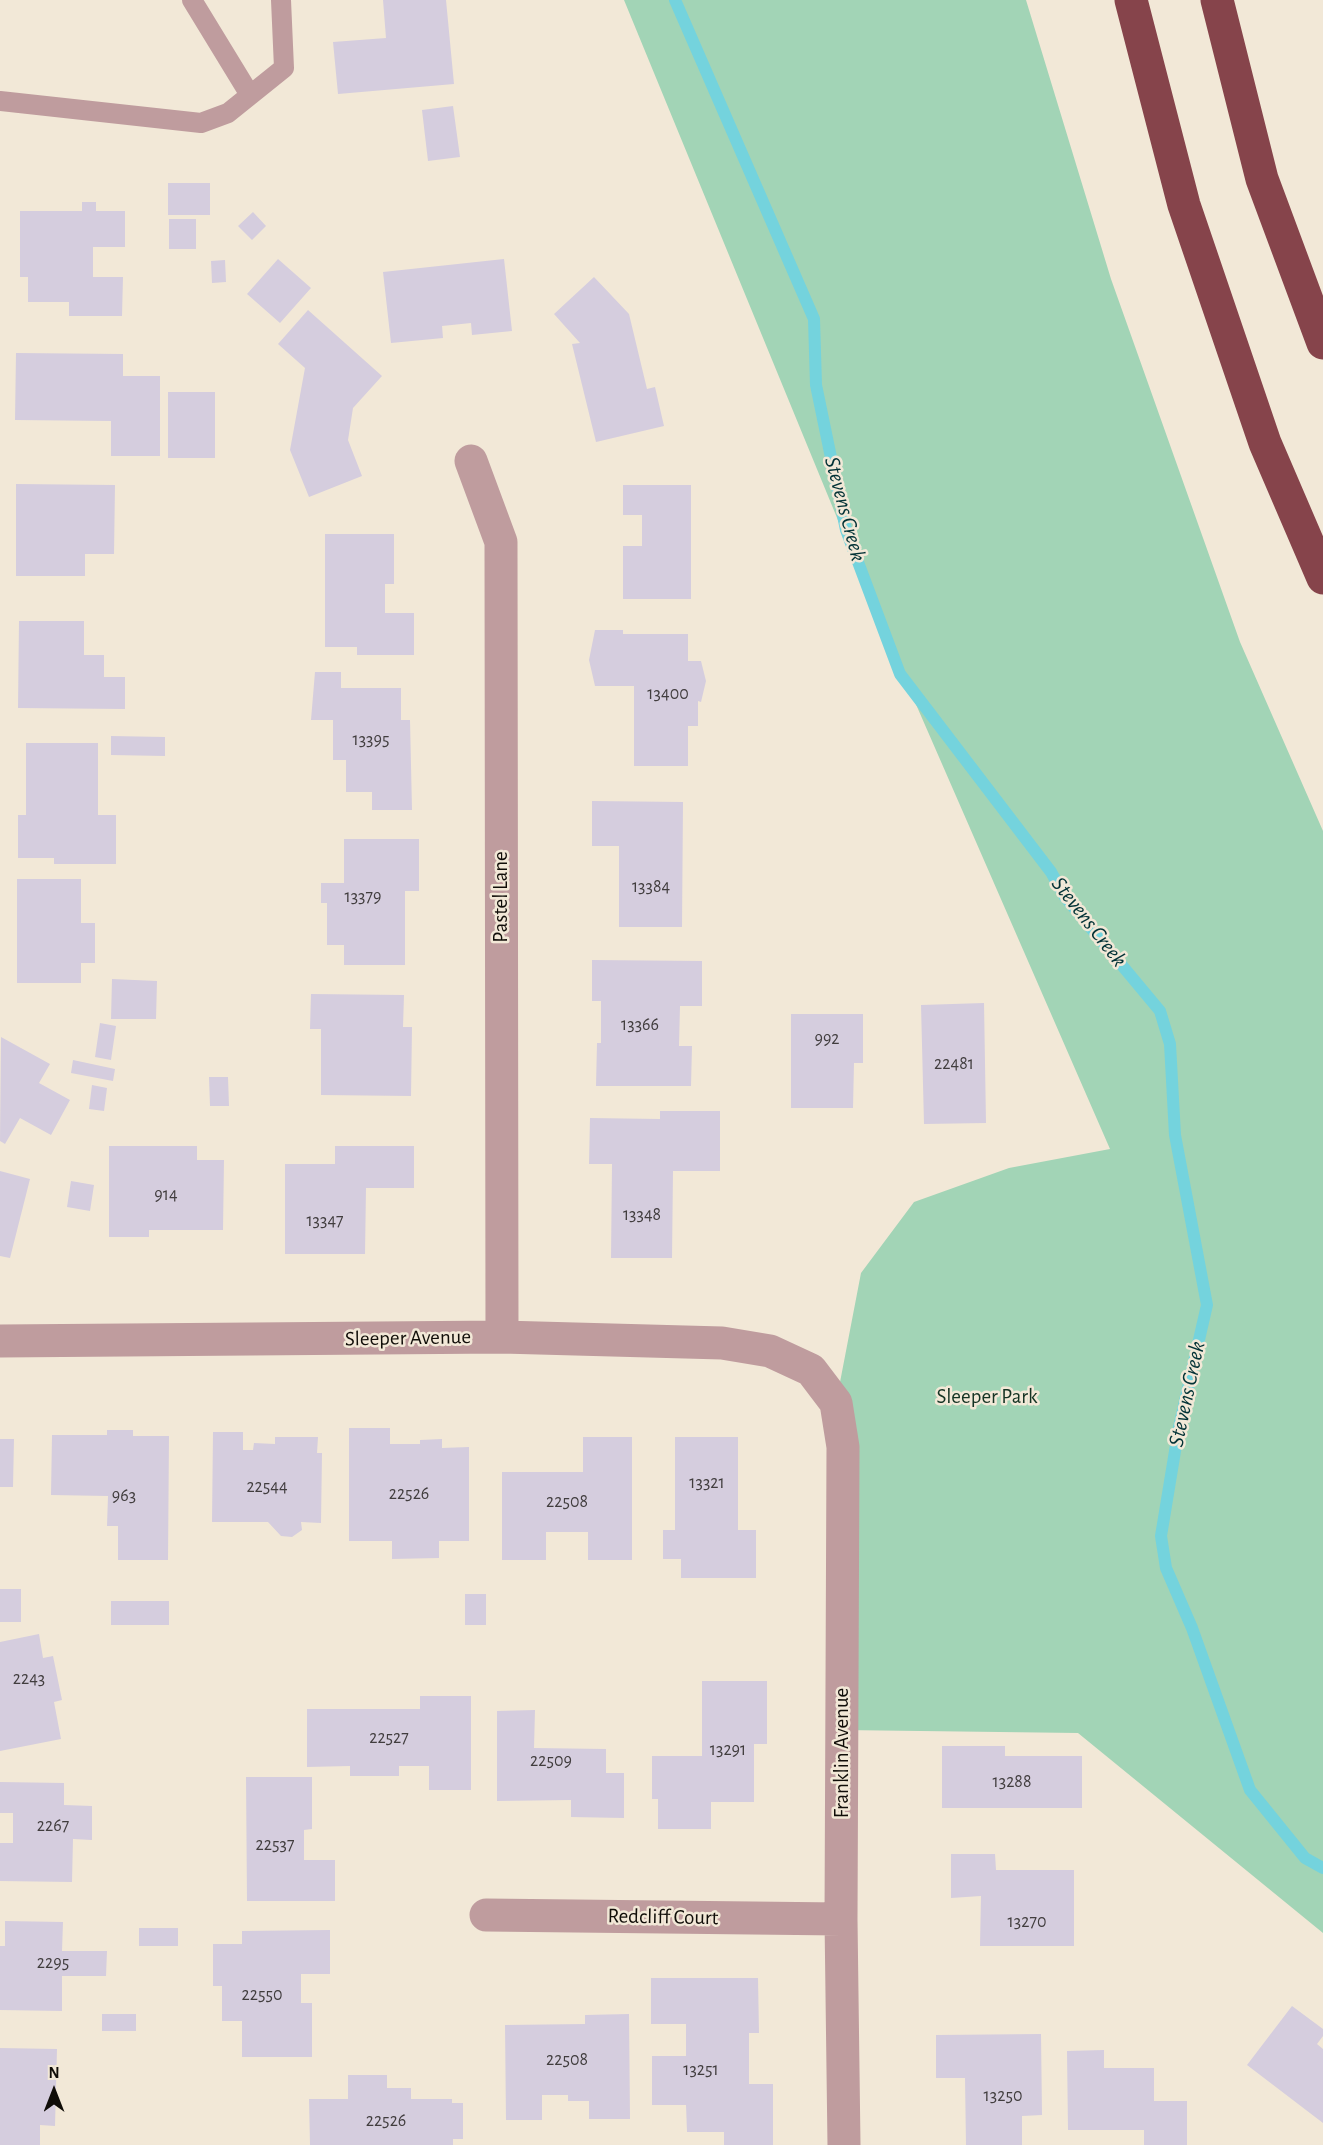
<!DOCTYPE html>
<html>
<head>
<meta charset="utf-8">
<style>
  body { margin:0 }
  #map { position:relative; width:1323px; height:2145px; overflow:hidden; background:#f2e8d7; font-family:"Alegreya Sans",sans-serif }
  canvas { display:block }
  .north { position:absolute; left:24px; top:2061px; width:60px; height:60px; -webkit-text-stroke:4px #f2e8d7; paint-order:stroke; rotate:0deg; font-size:16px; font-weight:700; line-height:24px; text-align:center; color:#100d08 }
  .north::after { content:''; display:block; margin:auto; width:21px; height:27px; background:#100d08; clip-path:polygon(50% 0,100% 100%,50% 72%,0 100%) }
</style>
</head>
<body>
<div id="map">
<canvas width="1323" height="2145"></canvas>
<div class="north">N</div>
</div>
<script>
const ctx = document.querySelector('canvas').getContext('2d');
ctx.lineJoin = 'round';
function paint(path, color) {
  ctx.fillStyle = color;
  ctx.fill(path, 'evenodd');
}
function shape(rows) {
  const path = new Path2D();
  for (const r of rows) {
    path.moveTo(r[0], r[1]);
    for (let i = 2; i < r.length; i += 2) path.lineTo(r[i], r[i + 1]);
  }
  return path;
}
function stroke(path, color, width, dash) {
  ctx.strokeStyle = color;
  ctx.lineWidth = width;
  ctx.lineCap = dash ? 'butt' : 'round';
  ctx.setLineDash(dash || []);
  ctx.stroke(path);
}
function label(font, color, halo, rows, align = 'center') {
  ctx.font = font + ' "Alegreya Sans",sans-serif';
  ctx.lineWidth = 5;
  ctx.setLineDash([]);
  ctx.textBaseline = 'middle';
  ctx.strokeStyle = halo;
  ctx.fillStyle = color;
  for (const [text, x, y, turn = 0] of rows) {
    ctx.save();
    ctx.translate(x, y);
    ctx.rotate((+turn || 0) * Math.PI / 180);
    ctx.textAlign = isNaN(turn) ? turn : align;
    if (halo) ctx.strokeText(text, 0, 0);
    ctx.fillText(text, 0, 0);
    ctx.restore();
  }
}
const green = shape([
  [624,0,1026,0,1111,279,1240,642,1323,831,1323,1933,1078,1733,842,1730,836,1403,861,1273,914,1202,1009,1168,1110,1149,877,615]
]);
const stream = shape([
  [675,0,814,319,816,385,846,530,900,674,1051,872,1065,897,1160,1011,1170,1044,1175,1135,1207,1305,1179,1427,1161,1536,1166,1568,1192,1628,1250,1790,1305,1858,1323,1868]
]);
const building = shape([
  [383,0,446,0,454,84,338,94,333,42,386,38],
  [453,106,460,157,428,161,422,110],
  [168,183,210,183,210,215,168,215],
  [82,202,96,202,96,211,125,211,125,247,93,247,93,277,123,277,122,316,69,316,69,302,28,302,28,277,20,277,20,211,82,211],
  [253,212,266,226,252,240,238,226],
  [169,219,196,219,196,249,169,249],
  [278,259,311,288,280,323,247,294],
  [504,259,512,331,472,335,471,323,442,326,443,338,391,343,383,272],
  [225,260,226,282,212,283,211,261],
  [594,277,629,314,647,389,655,387,664,426,596,442,572,344,580,343,554,314],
  [308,310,382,376,353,408,348,440,362,476,309,497,290,450,305,368,278,344],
  [16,353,123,354,123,376,160,376,160,456,111,456,111,421,15,420],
  [168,392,215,392,215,458,168,458],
  [16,484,115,485,114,554,85,554,85,576,16,576],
  [623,485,691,485,691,599,623,599,623,546,642,546,642,515,623,515],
  [325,534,394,534,394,584,385,584,385,613,414,613,414,655,357,655,357,647,325,647],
  [19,621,84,621,84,655,104,655,104,677,125,677,125,709,18,708],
  [595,630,623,630,623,634,688,634,688,661,701,661,706,681,701,702,698,701,698,726,688,726,688,766,634,766,634,686,595,686,589,660],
  [315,672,341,672,341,688,401,688,401,720,410,720,412,810,372,810,372,792,346,792,346,760,333,760,333,720,311,720],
  [111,736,165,737,165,756,111,755],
  [26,743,98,743,98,815,116,815,116,864,54,864,54,858,18,858,18,815,26,815],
  [592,801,683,802,682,927,619,927,619,846,592,846],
  [344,839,419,839,419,891,405,891,405,965,344,965,344,945,327,945,327,903,321,903,321,883,344,883],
  [17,879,81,879,81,923,95,923,95,963,81,963,81,983,17,983],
  [592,960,702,961,702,1006,680,1006,679,1046,692,1046,691,1086,596,1086,597,1043,601,1043,601,1001,592,1001],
  [112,979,157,981,156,1019,111,1019],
  [311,994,404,995,403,1027,412,1027,411,1096,321,1095,321,1029,310,1029],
  [984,1003,986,1123,924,1124,921,1005],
  [791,1014,863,1014,863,1063,854,1063,853,1108,791,1108],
  [100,1023,116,1026,111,1060,95,1057],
  [1,1037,50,1064,39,1083,70,1100,51,1135,20,1118,5,1144,0,1141],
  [73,1060,115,1069,113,1081,71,1073],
  [209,1077,228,1077,229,1106,210,1106],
  [92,1085,107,1088,104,1111,89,1109],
  [660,1111,720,1111,720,1171,673,1171,672,1258,611,1258,612,1164,589,1164,590,1118,660,1119],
  [109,1146,197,1146,197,1160,224,1160,223,1230,149,1230,149,1237,109,1237],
  [335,1146,414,1146,414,1188,366,1188,365,1254,285,1254,285,1164,335,1164],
  [0,1171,30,1179,10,1258,0,1256],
  [71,1181,94,1185,90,1211,67,1207],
  [349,1428,390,1428,390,1444,420,1444,420,1440,442,1439,442,1448,469,1447,469,1541,439,1541,439,1558,392,1559,392,1541,349,1541],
  [107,1430,133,1430,133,1436,169,1436,168,1560,118,1560,118,1526,107,1526,108,1496,51,1495,52,1435,107,1435],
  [213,1432,243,1432,243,1450,253,1450,254,1443,275,1444,275,1437,318,1437,317,1453,322,1453,321,1523,301,1522,302,1530,292,1537,281,1536,268,1522,212,1522],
  [583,1437,632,1437,632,1560,588,1560,588,1532,546,1532,546,1560,502,1560,502,1472,583,1472],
  [675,1437,738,1437,738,1530,756,1530,756,1578,681,1578,681,1559,663,1559,663,1530,675,1530],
  [0,1439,14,1439,13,1487,0,1487],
  [0,1589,21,1589,21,1622,0,1622],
  [465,1594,486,1594,486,1625,465,1625],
  [111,1601,169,1601,169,1625,111,1625],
  [39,1634,43,1658,53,1656,62,1700,54,1702,61,1739,0,1751,0,1642],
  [702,1681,767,1681,767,1744,754,1744,754,1802,711,1802,711,1829,658,1829,658,1799,652,1799,652,1756,702,1756],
  [420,1696,471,1696,471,1790,429,1790,429,1766,399,1766,399,1776,350,1776,350,1766,307,1767,307,1709,420,1709],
  [535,1710,534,1748,606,1749,606,1773,624,1773,624,1818,571,1817,571,1800,497,1801,497,1711],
  [942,1746,1005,1746,1005,1756,1082,1756,1082,1808,942,1808],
  [246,1777,312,1777,312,1829,304,1830,304,1860,335,1860,335,1901,247,1901],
  [0,1782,64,1783,64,1805,92,1806,92,1840,73,1839,72,1882,0,1881,0,1843,13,1843,13,1813,0,1813],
  [951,1854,995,1854,996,1870,1074,1870,1074,1946,980,1946,981,1896,951,1898],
  [5,1921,63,1922,62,1951,107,1951,106,1976,62,1976,62,2011,0,2010,0,1946,5,1946],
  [139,1928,178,1928,178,1946,139,1946],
  [330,1930,330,1974,301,1974,301,2003,312,2003,312,2057,242,2057,242,2021,222,2021,222,1986,213,1986,213,1944,242,1944,242,1931],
  [651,1978,758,1978,759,2033,749,2033,749,2084,773,2084,773,2145,724,2145,724,2132,687,2132,686,2105,652,2105,652,2056,686,2056,686,2024,651,2024],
  [1292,2006,1323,2029,1323,2036,1317,2044,1323,2049,1323,2123,1247,2065],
  [102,2014,136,2014,136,2031,102,2031],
  [629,2014,630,2119,589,2119,589,2101,568,2101,568,2095,542,2095,542,2120,506,2120,505,2025,585,2024,585,2015],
  [1041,2034,1042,2115,1022,2116,1022,2145,966,2145,965,2078,936,2078,936,2035],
  [0,2048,57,2049,55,2126,40,2125,40,2145,0,2145],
  [1104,2050,1104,2068,1154,2068,1154,2101,1187,2101,1187,2145,1144,2145,1144,2130,1068,2130,1067,2051],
  [348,2075,387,2075,387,2088,411,2088,411,2099,452,2099,452,2103,463,2103,463,2139,453,2139,453,2145,310,2145,309,2099,348,2099]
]);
const service = shape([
  [192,0,250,95],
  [0,101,201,123,228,113,284,68,281,0]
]);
const minor = shape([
  [471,461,501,542,502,1337],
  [0,1341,502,1337,722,1343,770,1351,811,1370,836,1403,843,1447,841,1919,844,2145],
  [486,1915,841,1919]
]);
const motorway = shape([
  [1131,0,1184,205,1265,443,1323,578],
  [1217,0,1262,179,1323,343]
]);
const numberNames = [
  ["13400",668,694],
  ["13395",371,740],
  ["13384",651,887],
  ["13379",363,897],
  ["13366",640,1025],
  ["992",827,1039],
  ["22481",954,1064],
  ["914",166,1195],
  ["13348",642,1215],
  ["13347",325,1221],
  ["13321",707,1483],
  ["22544",267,1487],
  ["22526",409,1494],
  ["963",124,1496],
  ["22508",567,1502],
  ["2243",29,1679],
  ["22527",389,1738],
  ["13291",728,1750],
  ["22509",551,1761],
  ["13288",1012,1782],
  ["2267",53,1826],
  ["22537",275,1845],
  ["13270",1027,1922],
  ["2295",53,1963],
  ["22550",262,1995],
  ["22508",567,2060],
  ["13251",701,2070],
  ["13250",1003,2096],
  ["22526",386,2121]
];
const streetNames = [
  ["Pastel Lane",501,897,-90],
  ["Sleeper Avenue",408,1338,-1],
  ["Franklin Avenue",842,1753,-90],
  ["Redcliff Court",663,1917,1]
];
const parkNames = [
  ["Sleeper Park",987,1397]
];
const waterNames = [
  ["Stevens Creek",845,509,75],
  ["Stevens Creek",1089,922,52],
  ["Stevens Creek",1187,1394,-78]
];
paint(green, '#a2d4b6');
stroke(stream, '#74d3dd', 12);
paint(building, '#d5cdde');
stroke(service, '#bf9c9e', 20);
stroke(minor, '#bf9c9e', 33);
stroke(motorway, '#86444b', 33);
label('18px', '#413d3e', null, numberNames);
label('21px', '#100d08', '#f2e8d7', streetNames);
label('21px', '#143323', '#f2e8d7', parkNames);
label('italic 22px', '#023236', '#f2e8d7', waterNames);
</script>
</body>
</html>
